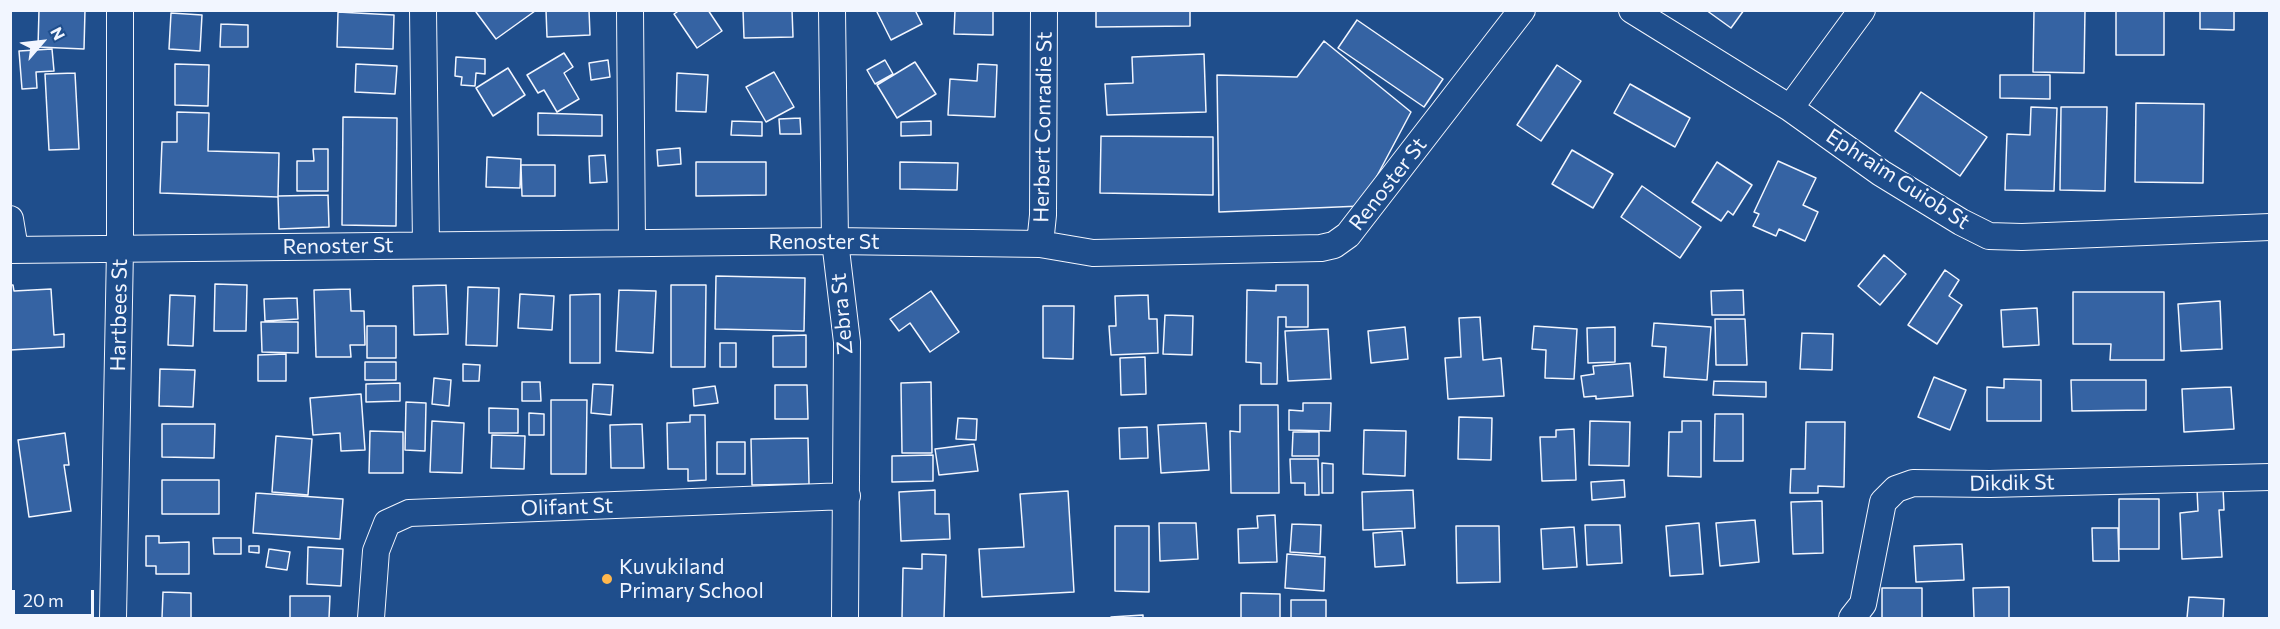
<!DOCTYPE html>
<html>
<head>
<meta charset="utf-8">
<style>
  body { margin:0 }
  #map { position:relative; width:2280px; height:629px; overflow:hidden; background:#1f4e8c; font-family:Commissioner,sans-serif }
  canvas { display:block }
  .frame { position:absolute; inset:0; border:12px solid #f2f6ff; pointer-events:none }
  .north { position:absolute; left:12px; top:12px; width:60px; height:60px; -webkit-text-stroke:4px #1f4e8c; paint-order:stroke; rotate:62deg; font-size:16px; font-weight:700; line-height:24px; text-align:center; color:#f2f6ff }
  .north::after { content:''; display:block; margin:auto; width:21px; height:27px; background:#f2f6ff; clip-path:polygon(50% 0,100% 100%,50% 72%,0 100%) }
  .scale { position:absolute; left:12px; top:590px; width:82px; height:27px; box-sizing:border-box; border:3px solid #f2f6ff; border-top:0; padding-left:8px; font-size:18px; line-height:21px; white-space:nowrap; color:#f2f6ff; -webkit-text-stroke:4px #1f4e8c; paint-order:stroke }
</style>
</head>
<body>
<div id="map">
<canvas width="2280" height="629"></canvas>
<div class="frame"></div>
<div class="north">N</div>
<div class="scale">20 m</div>
</div>
<script>
const ctx = document.querySelector('canvas').getContext('2d');
ctx.lineJoin = 'round';
function paint(path, color) {
  ctx.fillStyle = color;
  ctx.fill(path, 'evenodd');
}
function shape(rows) {
  const path = new Path2D();
  for (const r of rows) {
    path.moveTo(r[0], r[1]);
    for (let i = 2; i < r.length; i += 2) path.lineTo(r[i], r[i + 1]);
  }
  return path;
}
function stroke(path, color, width, dash) {
  ctx.strokeStyle = color;
  ctx.lineWidth = width;
  ctx.lineCap = dash ? 'butt' : 'round';
  ctx.setLineDash(dash || []);
  ctx.stroke(path);
}
function label(font, color, halo, rows, align = 'center') {
  ctx.font = font + ' Commissioner,sans-serif';
  ctx.lineWidth = 4.5;
  ctx.setLineDash([]);
  ctx.textBaseline = 'middle';
  ctx.strokeStyle = halo;
  ctx.fillStyle = color;
  for (const [text, x, y, turn = 0] of rows) {
    ctx.save();
    ctx.translate(x, y);
    ctx.rotate((+turn || 0) * Math.PI / 180);
    ctx.textAlign = isNaN(turn) ? turn : align;
    if (halo) ctx.strokeText(text, 0, 0);
    ctx.fillText(text, 0, 0);
    ctx.restore();
  }
}
const building = shape([
  [39,10,85,10,84,49,38,47,39,10],
  [478,10,535,10,535,11,496,39,476,12,478,10],
  [546,10,589,10,590,35,547,37,546,10],
  [680,10,708,10,722,31,697,48,674,14,680,10],
  [743,10,792,10,793,37,744,38,743,10],
  [876,10,915,10,922,24,891,40,876,10],
  [955,10,993,10,993,35,954,34,955,10],
  [1096,10,1190,10,1190,26,1096,27,1096,10],
  [1706,10,1744,10,1731,28,1706,10],
  [2034,10,2085,10,2084,73,2033,72,2034,10],
  [2116,10,2164,10,2164,55,2116,55,2116,10],
  [2200,10,2234,10,2234,30,2200,29,2200,10],
  [338,12,394,15,393,49,337,47,338,12],
  [171,13,202,15,200,51,169,49,171,13],
  [1357,20,1443,79,1424,107,1338,48,1357,20],
  [221,24,248,25,248,47,220,47,221,24],
  [1324,41,1411,112,1361,206,1219,212,1217,75,1297,77,1324,41],
  [52,49,54,71,36,72,37,88,22,89,19,51,52,49],
  [564,53,573,67,564,73,579,99,557,112,544,90,538,93,527,75,564,53],
  [1204,54,1206,112,1107,115,1105,84,1133,83,1132,57,1204,54],
  [456,57,485,59,485,74,476,73,475,86,461,85,462,77,455,76,456,57],
  [608,60,610,77,591,80,589,63,608,60],
  [885,60,893,74,875,84,867,70,885,60],
  [915,62,936,94,897,118,877,85,915,62],
  [175,64,209,65,208,106,175,105,175,64],
  [356,64,397,66,395,94,355,92,356,64],
  [978,64,997,65,995,117,948,115,950,79,977,81,978,64],
  [1557,65,1581,81,1541,141,1517,125,1557,65],
  [508,68,525,95,493,116,476,88,508,68],
  [774,72,794,107,766,122,746,87,774,72],
  [75,73,79,149,49,150,45,74,75,73],
  [677,73,708,75,706,112,676,111,677,73],
  [2000,75,2050,75,2050,99,2000,98,2000,75],
  [1630,84,1690,118,1675,147,1614,113,1630,84],
  [1921,92,1987,137,1960,176,1895,131,1921,92],
  [2136,103,2204,104,2203,183,2135,182,2136,103],
  [2031,107,2057,108,2054,191,2005,190,2007,134,2030,135,2031,107],
  [2061,107,2107,107,2105,191,2060,190,2061,107],
  [177,112,209,113,208,151,279,153,278,197,160,193,162,142,177,142,177,112],
  [538,113,602,115,602,136,538,135,538,113],
  [343,117,397,118,396,226,342,225,343,117],
  [800,118,801,134,780,134,779,119,800,118],
  [732,121,762,122,762,136,731,135,732,121],
  [931,121,931,135,901,136,901,122,931,121],
  [1101,136,1213,137,1213,195,1100,193,1101,136],
  [680,148,681,164,658,166,657,150,680,148],
  [313,149,328,149,328,191,297,191,297,161,314,161,313,149],
  [1572,150,1613,174,1593,208,1552,184,1572,150],
  [605,155,607,182,590,183,589,156,605,155],
  [487,157,521,159,520,188,486,187,487,157],
  [1778,161,1816,178,1803,205,1818,212,1805,241,1779,229,1776,236,1753,226,1759,214,1754,212,1778,161],
  [696,162,766,162,766,195,696,196,696,162],
  [900,162,958,163,957,190,900,189,900,162],
  [1717,162,1752,185,1733,215,1728,211,1721,221,1692,202,1717,162],
  [521,165,555,165,555,196,522,196,521,165],
  [1642,186,1701,227,1680,258,1621,217,1642,186],
  [328,195,329,227,279,229,278,196,328,195],
  [1884,255,1906,274,1880,305,1858,286,1884,255],
  [1945,270,1959,280,1949,296,1962,305,1937,344,1908,325,1945,270],
  [716,276,805,278,804,331,715,329,716,276],
  [215,284,247,285,246,331,214,331,215,284],
  [10,285,13,285,14,291,51,289,54,335,64,334,64,347,10,350,10,285],
  [446,285,448,334,414,335,413,286,446,285],
  [671,285,706,285,705,367,671,367,671,285],
  [1276,285,1308,285,1308,327,1286,327,1286,317,1278,317,1277,384,1261,384,1261,363,1246,362,1247,290,1276,291,1276,285],
  [468,287,499,288,497,346,466,345,468,287],
  [350,289,351,311,364,311,365,345,350,345,351,357,316,357,314,290,350,289],
  [619,290,656,291,653,353,616,351,619,290],
  [1743,290,1744,315,1712,315,1711,291,1743,290],
  [931,291,959,332,930,352,910,323,899,331,890,319,931,291],
  [2073,292,2164,292,2164,360,2110,360,2111,344,2073,344,2073,292],
  [520,294,554,296,552,330,518,328,520,294],
  [600,294,600,363,570,363,570,295,600,294],
  [170,295,195,296,193,346,168,345,170,295],
  [1148,295,1149,319,1157,319,1158,353,1111,355,1109,326,1116,326,1115,296,1148,295],
  [297,298,298,319,265,321,264,299,297,298],
  [2220,301,2222,349,2181,351,2178,304,2220,301],
  [1043,306,1074,306,1073,359,1043,358,1043,306],
  [2037,308,2039,345,2003,347,2001,310,2037,308],
  [1165,315,1193,316,1192,355,1163,354,1165,315],
  [1480,317,1483,360,1501,358,1504,396,1448,399,1445,358,1461,357,1459,318,1480,317],
  [1715,319,1745,319,1747,365,1716,365,1715,319],
  [261,322,298,322,298,353,262,352,261,322],
  [1654,323,1711,327,1707,380,1664,377,1666,347,1652,346,1654,323],
  [367,326,396,326,396,358,367,358,367,326],
  [1534,326,1577,329,1574,379,1545,378,1546,350,1532,349,1534,326],
  [1405,327,1408,359,1371,363,1368,331,1405,327],
  [1615,327,1615,362,1588,363,1587,328,1615,327],
  [1328,329,1331,379,1288,381,1285,331,1328,329],
  [1802,333,1833,334,1832,370,1800,369,1802,333],
  [806,335,806,367,773,367,773,336,806,335],
  [720,343,736,343,736,367,720,367,720,343],
  [286,354,286,381,258,381,258,355,286,354],
  [1145,357,1146,394,1121,395,1120,358,1145,357],
  [365,362,396,362,396,380,365,380,365,362],
  [1630,363,1633,396,1596,399,1596,396,1584,397,1581,376,1594,374,1593,366,1630,363],
  [463,364,480,365,479,381,463,381,463,364],
  [160,369,195,370,193,407,159,406,160,369],
  [1934,377,1966,390,1950,430,1918,417,1934,377],
  [434,378,451,380,449,406,432,404,434,378],
  [2004,379,2041,380,2041,421,1987,421,1987,387,2004,388,2004,379],
  [2071,380,2146,380,2146,410,2072,411,2071,380],
  [1714,381,1766,382,1766,397,1713,395,1714,381],
  [522,382,540,382,541,401,522,401,522,382],
  [931,382,932,453,902,453,901,383,931,382],
  [400,383,400,401,366,402,366,384,400,383],
  [593,384,613,385,611,415,591,413,593,384],
  [775,385,807,385,808,419,775,419,775,385],
  [715,386,718,403,694,406,693,389,715,386],
  [2231,387,2234,429,2184,432,2182,389,2231,387],
  [361,394,365,450,341,451,340,433,313,435,310,398,361,394],
  [551,400,587,400,586,474,551,474,551,400],
  [406,402,426,403,425,451,405,450,406,402],
  [1303,403,1331,403,1330,431,1289,430,1289,410,1303,411,1303,403],
  [1240,405,1278,405,1279,493,1231,493,1230,431,1240,432,1240,405],
  [489,408,518,409,518,433,489,433,489,408],
  [529,413,544,414,544,435,529,435,529,413],
  [1715,414,1743,414,1743,461,1714,461,1715,414],
  [690,415,705,415,706,480,688,481,688,469,668,469,667,423,690,422,690,415],
  [1459,417,1492,418,1491,460,1458,459,1459,417],
  [958,418,977,419,976,440,956,439,958,418],
  [432,421,464,423,462,473,430,472,432,421],
  [1590,421,1630,422,1629,466,1589,465,1590,421],
  [1682,421,1701,421,1701,477,1668,476,1669,432,1682,432,1682,421],
  [1806,422,1845,422,1844,487,1818,486,1818,493,1790,493,1791,469,1805,469,1806,422],
  [1206,423,1209,470,1161,473,1158,425,1206,423],
  [162,424,215,424,214,458,162,457,162,424],
  [642,424,644,468,611,468,610,425,642,424],
  [1147,427,1148,458,1120,459,1119,428,1147,427],
  [1574,429,1576,480,1542,481,1540,437,1556,437,1556,430,1574,429],
  [1364,430,1406,431,1405,476,1363,474,1364,430],
  [370,431,403,432,403,473,369,473,370,431],
  [1293,432,1319,432,1319,456,1292,456,1293,432],
  [65,433,69,465,64,465,71,511,29,517,18,440,65,433],
  [492,435,525,436,524,469,491,468,492,435],
  [276,436,312,439,308,495,272,492,276,436],
  [808,438,809,484,752,485,751,439,808,438],
  [717,442,745,442,745,474,717,474,717,442],
  [974,444,978,471,939,475,935,449,974,444],
  [933,455,933,481,892,482,892,456,933,455],
  [1290,459,1318,459,1319,495,1305,495,1305,483,1291,483,1290,459],
  [1322,463,1333,464,1333,493,1322,493,1322,463],
  [162,480,219,480,219,514,162,514,162,480],
  [1624,480,1625,497,1592,500,1591,482,1624,480],
  [2223,488,2224,510,2219,510,2222,557,2182,559,2180,513,2198,511,2197,489,2223,488],
  [935,490,935,514,949,514,950,539,901,541,899,492,935,490],
  [1413,490,1415,528,1363,530,1362,492,1413,490],
  [1068,491,1074,592,982,597,979,549,1024,547,1020,494,1068,491],
  [256,493,343,499,340,539,253,533,256,493],
  [2119,499,2159,499,2159,549,2119,549,2119,499],
  [1822,501,1823,553,1793,554,1791,502,1822,501],
  [1275,515,1277,562,1239,563,1238,529,1258,528,1257,516,1275,515],
  [1755,520,1759,562,1720,566,1716,523,1755,520],
  [1159,523,1196,523,1198,559,1160,561,1159,523],
  [1699,523,1703,574,1670,576,1666,526,1699,523],
  [1292,524,1321,525,1320,554,1290,552,1292,524],
  [1585,525,1620,525,1622,563,1587,565,1585,525],
  [1115,526,1149,526,1149,592,1115,591,1115,526],
  [1456,526,1499,526,1500,582,1457,583,1456,526],
  [1574,527,1577,567,1543,569,1541,529,1574,527],
  [2092,528,2118,528,2119,561,2093,561,2092,528],
  [1402,531,1405,565,1375,567,1373,533,1402,531],
  [146,536,159,536,159,543,189,542,189,574,156,574,156,566,146,566,146,536],
  [213,538,241,538,241,554,214,554,213,538],
  [1962,544,1964,580,1916,582,1914,546,1962,544],
  [249,546,259,546,259,553,249,552,249,546],
  [308,547,343,549,341,586,307,584,308,547],
  [269,549,290,552,287,570,266,567,269,549],
  [922,554,946,555,944,618,902,618,903,568,922,569,922,554],
  [1287,554,1325,557,1324,591,1285,588,1287,554],
  [2009,587,2009,618,1974,618,1973,588,2009,587],
  [1882,588,1922,588,1922,618,1882,618,1882,588],
  [163,592,191,593,191,618,162,618,163,592],
  [1241,593,1280,594,1280,618,1241,618,1241,593],
  [290,596,330,596,329,618,290,618,290,596],
  [2189,597,2224,599,2223,618,2187,618,2189,597],
  [1291,600,1326,600,1326,618,1291,618,1291,600],
  [1143,615,1143,618,1111,618,1111,617,1143,615]
]);
const street = shape([
  [423,10,426,245],
  [630,10,632,243],
  [832,10,835,241,847,342,845,618],
  [1632,10,1790,108,1881,173,1961,222,1989,236,2022,237,2270,227],
  [1790,108,1862,10],
  [10,219,15,249],
  [1040,244,1043,215,1044,10],
  [10,250,835,241,1040,244,1093,253,1321,248,1334,245,1348,235,1522,10],
  [113,618,120,249,120,10],
  [371,618,376,551,387,523,409,513,847,496],
  [1852,618,1863,604,1883,502,1896,489,1913,483,1990,484,2270,477]
]);
const markers = [
  [607,579,6,"#ffb74d"]
];
const streetNames = [
  ["Herbert Conradie St",1043,127,-89],
  ["Ephraim Guiob St",1898,179,33],
  ["Renoster St",1388,184,-52],
  ["Renoster St",824,242],
  ["Renoster St",338,246,-1],
  ["Zebra St",842,314,-95],
  ["Hartbees St",119,315,-89],
  ["Dikdik St",2012,483,-1],
  ["Olifant St",567,507,-2]
];
const poiNames = [
  ["Kuvukiland",619,567],
  ["Primary School",619,591]
];
paint(building, '#3563a3');
stroke(building, '#f2f6ff', 1.5);
stroke(street, '#f2f6ff', 28);
stroke(street, '#1f4e8c', 26);
for (const [x, y, r, color] of markers) {
  const dot = new Path2D();
  dot.arc(x, y, r, 0, 2 * Math.PI);
  ctx.fillStyle = color;
  ctx.fill(dot);
  stroke(dot, '#1f4e8c', 2);
}
label('21px', '#f2f6ff', '#1f4e8c', streetNames);
label('21px', '#f2f6ff', '#1f4e8c', poiNames, 'left');
</script>
</body>
</html>
